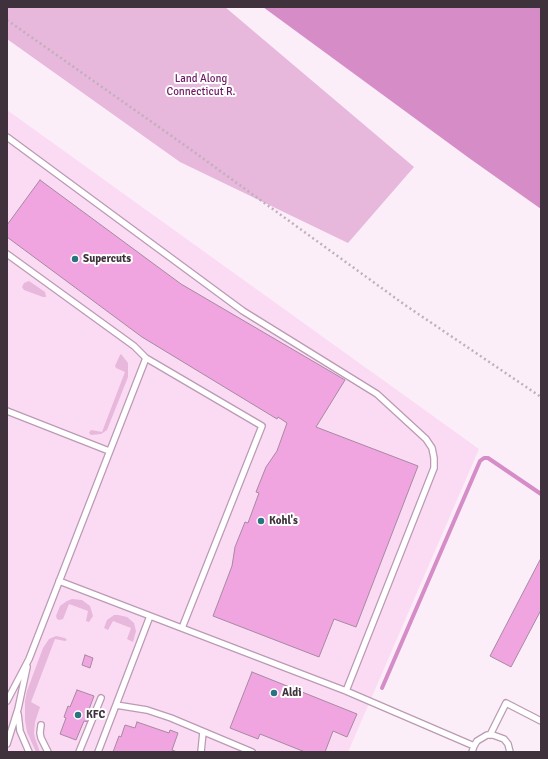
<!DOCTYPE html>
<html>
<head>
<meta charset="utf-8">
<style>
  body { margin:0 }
  #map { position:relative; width:548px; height:759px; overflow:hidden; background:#fbeef8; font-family:Signika,sans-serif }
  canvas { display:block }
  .frame { position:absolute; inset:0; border:8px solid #3f323c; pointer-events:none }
</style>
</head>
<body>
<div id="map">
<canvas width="548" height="759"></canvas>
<div class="frame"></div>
</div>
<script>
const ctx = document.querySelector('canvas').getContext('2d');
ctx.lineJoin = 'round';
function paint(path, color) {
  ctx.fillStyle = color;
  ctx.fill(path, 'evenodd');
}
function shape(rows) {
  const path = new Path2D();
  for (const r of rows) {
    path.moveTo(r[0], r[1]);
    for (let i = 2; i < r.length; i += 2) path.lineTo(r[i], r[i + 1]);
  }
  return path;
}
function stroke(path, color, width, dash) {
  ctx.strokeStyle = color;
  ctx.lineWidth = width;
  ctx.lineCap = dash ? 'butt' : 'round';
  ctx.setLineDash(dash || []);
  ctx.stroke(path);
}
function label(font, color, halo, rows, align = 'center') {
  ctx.font = font + ' Signika,sans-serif';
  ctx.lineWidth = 4;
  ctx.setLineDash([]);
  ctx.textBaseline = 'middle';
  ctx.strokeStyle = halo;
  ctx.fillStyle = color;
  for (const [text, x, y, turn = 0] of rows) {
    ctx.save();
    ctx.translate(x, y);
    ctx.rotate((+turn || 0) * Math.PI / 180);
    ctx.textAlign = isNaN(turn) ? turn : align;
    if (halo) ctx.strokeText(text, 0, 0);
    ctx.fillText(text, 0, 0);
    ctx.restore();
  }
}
const built = shape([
  [7,110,479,449,348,752,7,752]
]);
const green = shape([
  [7,7,225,7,414,167,348,243,180,162,7,39],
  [29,281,45,292,46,297,43,297,24,290,22,287,24,283],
  [121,354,128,363,128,377,107,430,101,434,91,435,89,433,91,430,102,432,125,372,116,368,115,366,120,355],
  [72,599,82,600,90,606,93,616,89,622,86,621,88,611,69,604,63,619,59,620,57,619,56,616,60,606,67,601],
  [114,615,118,615,127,617,134,623,136,631,133,642,127,639,131,628,113,621,108,630,104,628,107,620],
  [56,636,65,638,67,640,65,641,55,639,31,702,40,707,35,722,34,733,35,738,40,752,36,752,27,732,25,720,25,701,27,691,43,648,49,639]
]);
const water = shape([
  [263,7,541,7,541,209,469,158]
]);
const stream = shape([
  [382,688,480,461,484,458,488,458,541,494]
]);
const building = shape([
  [40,180,181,284,345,380,316,427,418,466,356,627,334,619,319,657,213,616,232,566,235,547,245,522,248,523,259,493,256,492,266,467,277,451,287,423,278,417,277,419,142,337,7,237,7,225,40,180],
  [541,558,541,610,511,667,490,656,541,558],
  [85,655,93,658,90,668,82,665,85,655],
  [252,672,357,714,347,737,333,731,325,752,305,752,260,734,258,739,230,728,252,672],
  [77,690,94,696,88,712,90,713,89,715,92,716,89,722,84,721,76,740,60,734,66,718,64,717,68,706,70,707,77,690],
  [137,722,169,733,170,730,178,733,172,750,177,752,113,752,119,736,121,737,125,725,135,728,137,722]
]);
const path = shape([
  [7,20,190,149,405,305,541,397]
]);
const service = shape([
  [7,137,243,311,377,394,426,439,432,448,434,458,434,468,346,691],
  [7,254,134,346,146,358,262,426,182,628],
  [7,411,109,451],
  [59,581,346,691,474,746],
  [7,701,29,659,146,358],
  [116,705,147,710,171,718,252,752],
  [18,714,20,731,29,752],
  [41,725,40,733,41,738,48,752],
  [490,735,506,703,541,721],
  [7,744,18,709,27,667],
  [79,752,101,698],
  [98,752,150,616],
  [201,752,203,732],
  [472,752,474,746,477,741,487,735,493,735,504,739,508,744,510,752]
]);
const markers = [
  [75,259,4,"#2b737e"],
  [261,521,4,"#2b737e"],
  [274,693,4,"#2b737e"],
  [78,715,4,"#2b737e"]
];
const parkNames = [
  ["Land Along",201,79],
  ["Connecticut R.",201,92]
];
const poiNames = [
  ["Supercuts",83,259],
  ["Kohl's",269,521],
  ["Aldi",282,693],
  ["KFC",86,715]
];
paint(built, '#fbdbf4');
paint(green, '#e7b7dc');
paint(water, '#d58cc7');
stroke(stream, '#d58cc7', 4);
paint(building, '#f0a5e1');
stroke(building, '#a889a1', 1);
stroke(service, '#ba9bb3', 8);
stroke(path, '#beb1bb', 2.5, [2, 3]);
stroke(service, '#fff', 5.5);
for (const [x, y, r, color] of markers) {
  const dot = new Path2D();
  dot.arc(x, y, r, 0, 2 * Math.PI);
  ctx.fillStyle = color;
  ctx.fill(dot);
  stroke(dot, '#fff', 1.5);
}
label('11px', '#6f1964', '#fff', parkNames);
label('bold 11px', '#3f323c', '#fff', poiNames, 'left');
</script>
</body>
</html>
